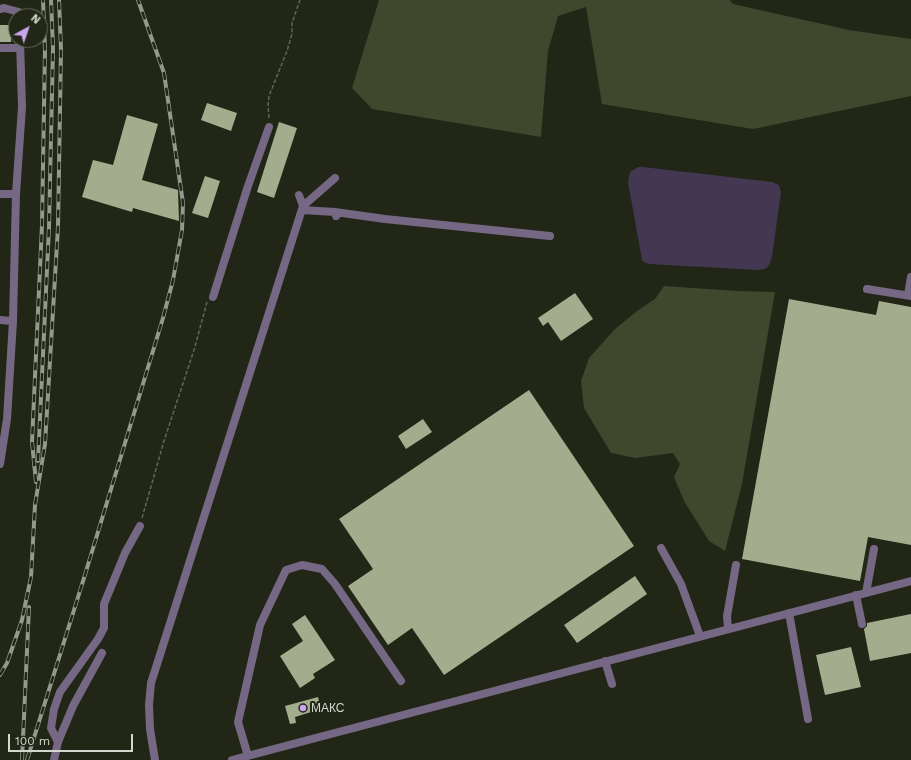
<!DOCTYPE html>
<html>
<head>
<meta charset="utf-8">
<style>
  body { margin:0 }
  #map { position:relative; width:911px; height:760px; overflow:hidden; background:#212616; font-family:"Work Sans",sans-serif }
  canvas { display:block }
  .north { position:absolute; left:8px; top:8px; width:40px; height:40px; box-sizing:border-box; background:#212616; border:1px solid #696d5f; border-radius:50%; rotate:40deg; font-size:11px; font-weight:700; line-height:16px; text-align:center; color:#d4d7cd }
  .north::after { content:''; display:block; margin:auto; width:14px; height:18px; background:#c9a5ee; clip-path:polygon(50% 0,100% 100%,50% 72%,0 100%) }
  .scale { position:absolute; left:8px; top:734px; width:125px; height:18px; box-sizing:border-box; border:2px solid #d4d7cd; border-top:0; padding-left:5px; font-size:12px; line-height:14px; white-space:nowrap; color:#d4d7cd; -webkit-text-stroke:3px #212616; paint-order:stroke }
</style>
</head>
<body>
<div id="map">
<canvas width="911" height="760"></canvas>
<div class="north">N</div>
<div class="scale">100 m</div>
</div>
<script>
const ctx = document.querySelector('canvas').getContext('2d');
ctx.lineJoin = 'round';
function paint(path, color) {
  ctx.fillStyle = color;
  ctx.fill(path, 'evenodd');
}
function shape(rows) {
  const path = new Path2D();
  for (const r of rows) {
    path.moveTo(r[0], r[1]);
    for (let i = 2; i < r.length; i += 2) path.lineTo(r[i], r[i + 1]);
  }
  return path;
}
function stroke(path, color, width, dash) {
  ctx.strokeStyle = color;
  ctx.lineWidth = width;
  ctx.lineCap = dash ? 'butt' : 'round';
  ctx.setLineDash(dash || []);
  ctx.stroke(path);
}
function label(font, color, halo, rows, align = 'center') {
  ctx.font = font + ' "Work Sans",sans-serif';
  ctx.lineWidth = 4;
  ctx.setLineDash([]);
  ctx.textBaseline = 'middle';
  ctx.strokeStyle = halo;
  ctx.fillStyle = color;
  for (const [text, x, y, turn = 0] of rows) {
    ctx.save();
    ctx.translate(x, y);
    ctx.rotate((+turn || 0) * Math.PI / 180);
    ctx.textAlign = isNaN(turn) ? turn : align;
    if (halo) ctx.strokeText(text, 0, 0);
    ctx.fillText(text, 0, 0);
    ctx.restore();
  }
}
const green = shape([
  [379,0,730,0,733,4,849,30,911,39,911,96,753,129,602,104,586,7,558,16,548,51,541,137,372,109,352,88],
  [664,286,738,291,775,292,742,484,725,551,709,541,684,501,674,477,680,464,673,453,635,458,611,453,584,408,581,381,589,358,615,329,637,311,655,299]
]);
const water = shape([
  [638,167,643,167,772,182,779,185,781,192,772,257,769,265,765,269,758,270,649,264,644,262,642,260,628,182,630,172]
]);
const building = shape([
  [0,25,11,25,11,42,0,42],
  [207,103,237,113,231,131,201,120],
  [127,115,158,124,142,180,178,190,179,221,133,208,132,212,82,197,93,160,113,165],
  [279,122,297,128,274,198,257,192],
  [205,176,220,181,208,218,192,213],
  [575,293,593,319,561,341,548,322,543,326,538,318],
  [789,299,876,315,879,301,911,307,911,545,868,537,860,581,742,559],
  [529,390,634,546,444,675,412,628,388,645,348,586,373,569,339,519],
  [423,419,432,432,406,449,398,436],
  [635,576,647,594,577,643,564,625],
  [911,614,911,653,870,661,864,629,867,626,867,623],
  [305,615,335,660,313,674,315,678,300,688,280,656,303,641,292,624],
  [851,647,861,687,825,695,816,655],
  [318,697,321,709,295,717,296,723,290,724,285,706]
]);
const path = shape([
  [269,118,268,106,269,96,287,51,292,34,292,23,300,0],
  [142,518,164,441,194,350,207,302]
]);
const minor = shape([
  [0,9,4,8,19,12,19,16],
  [0,48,20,48],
  [0,194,16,194],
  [303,206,335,178],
  [302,210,335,212,336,216],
  [335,212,385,219,550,236],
  [867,289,911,296],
  [908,295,911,277],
  [213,297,248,186,269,127],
  [0,320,13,321],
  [0,464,7,419,13,321,16,194,22,107,20,40],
  [661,548,681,584,700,636],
  [866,593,874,549],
  [856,595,862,624],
  [789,613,808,719],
  [728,628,727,616,736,565],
  [605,661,612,684],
  [58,742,51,728,54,709,60,692,98,639,104,628,104,604,125,553,140,526],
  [248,756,238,722,260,625,286,570,302,565,322,569,335,584,401,681],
  [54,760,58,742,73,706,102,653],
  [155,760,150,729,149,705,151,683,303,206,299,195],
  [232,760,911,581]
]);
const rail = shape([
  [38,461,49,227,53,48,51,0],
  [36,482,32,442,42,225,45,49,43,0],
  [0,675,7,663,22,620,31,577,35,505,45,444,58,227,61,49,59,0],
  [22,760,29,607],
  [27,760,84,578,163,318,173,280,182,230,183,203,164,73,138,0]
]);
const markers = [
  [303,708,4,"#c9a5ee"]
];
const poiNames = [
  ["МАКС",311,708]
];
paint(green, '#3f472d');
paint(water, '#443751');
paint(building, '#a3ad8d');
stroke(path, '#626658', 1.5, [4, 2]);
stroke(minor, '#766885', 8);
stroke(rail, '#95998d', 4);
stroke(rail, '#212616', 2.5, [8]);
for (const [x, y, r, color] of markers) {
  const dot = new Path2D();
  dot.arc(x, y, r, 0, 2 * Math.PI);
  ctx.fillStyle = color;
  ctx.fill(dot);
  stroke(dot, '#212616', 1.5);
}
label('12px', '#d4d7cd', '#212616', poiNames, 'left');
</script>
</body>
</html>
